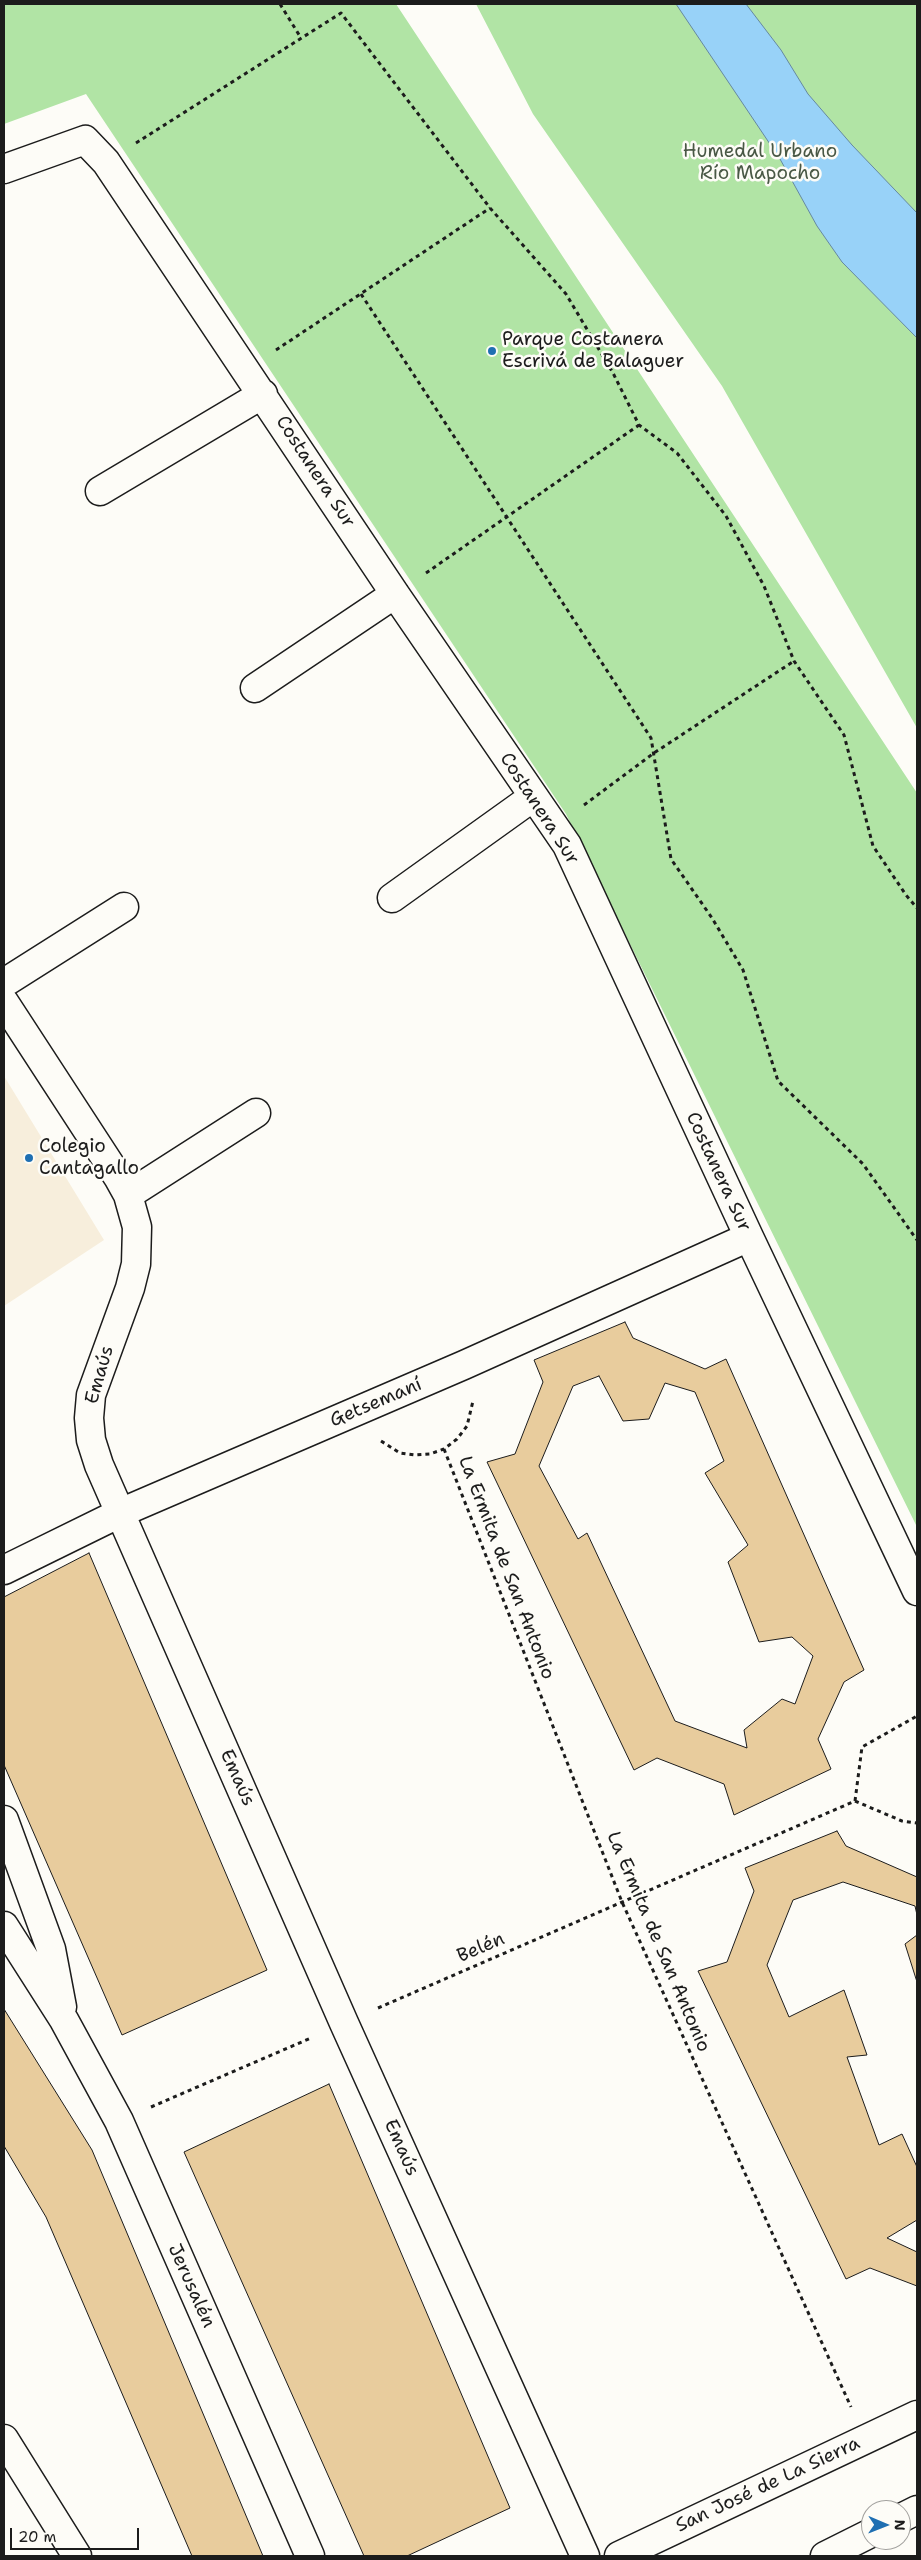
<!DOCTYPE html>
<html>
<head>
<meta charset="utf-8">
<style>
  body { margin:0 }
  #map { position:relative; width:921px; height:2560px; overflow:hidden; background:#fdfcf7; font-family:"Shantell Sans",sans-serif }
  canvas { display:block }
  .frame { position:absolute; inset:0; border:5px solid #1c1c1c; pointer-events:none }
  .north { position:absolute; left:861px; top:2500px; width:50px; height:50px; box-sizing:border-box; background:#fdfcf7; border:1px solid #a3a29f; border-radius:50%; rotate:91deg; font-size:14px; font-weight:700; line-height:20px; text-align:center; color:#1c1c1c }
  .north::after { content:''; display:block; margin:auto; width:18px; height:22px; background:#1f6fb2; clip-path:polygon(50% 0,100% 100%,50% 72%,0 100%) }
  .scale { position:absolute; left:10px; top:2528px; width:129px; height:22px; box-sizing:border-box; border:2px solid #1c1c1c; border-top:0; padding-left:6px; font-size:15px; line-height:18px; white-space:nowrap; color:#1c1c1c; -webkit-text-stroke:4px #fdfcf7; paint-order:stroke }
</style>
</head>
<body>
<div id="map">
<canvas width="921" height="2560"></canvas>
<div class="frame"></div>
<div class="north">N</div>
<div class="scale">20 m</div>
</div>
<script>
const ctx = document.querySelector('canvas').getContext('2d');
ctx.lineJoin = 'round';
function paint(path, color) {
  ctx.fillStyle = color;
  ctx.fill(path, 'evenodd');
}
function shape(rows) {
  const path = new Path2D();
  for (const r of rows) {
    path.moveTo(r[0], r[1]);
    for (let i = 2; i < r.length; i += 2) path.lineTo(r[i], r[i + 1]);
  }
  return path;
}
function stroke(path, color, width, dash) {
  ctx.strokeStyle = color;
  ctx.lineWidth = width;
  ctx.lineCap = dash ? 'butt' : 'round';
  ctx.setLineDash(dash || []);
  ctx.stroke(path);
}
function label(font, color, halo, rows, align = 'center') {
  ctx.font = font + ' "Shantell Sans",sans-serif';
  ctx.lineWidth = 5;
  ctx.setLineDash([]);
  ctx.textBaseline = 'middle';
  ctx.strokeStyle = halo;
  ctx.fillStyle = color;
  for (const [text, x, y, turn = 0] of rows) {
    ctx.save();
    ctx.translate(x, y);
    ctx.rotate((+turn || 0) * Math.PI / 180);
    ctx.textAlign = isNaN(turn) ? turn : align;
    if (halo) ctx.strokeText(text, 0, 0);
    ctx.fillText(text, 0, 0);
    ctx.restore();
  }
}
const built = shape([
  [4,1076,104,1240,4,1306]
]);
const green = shape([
  [4,4,396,4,917,793,917,1527,566,814,86,94,4,124],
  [476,4,917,4,917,728,722,386,533,114]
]);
const water = shape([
  [676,4,746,4,781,50,808,94,852,145,917,213,917,338,842,262,817,226,780,159,676,4]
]);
const building = shape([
  [625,1322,633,1338,705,1369,726,1359,864,1670,844,1682,818,1739,831,1769,734,1815,724,1784,657,1758,634,1770,487,1462,515,1454,543,1382,534,1360,625,1322],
  [599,1376,623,1421,649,1419,665,1383,695,1392,724,1461,705,1473,748,1545,728,1562,759,1642,792,1637,813,1656,795,1704,782,1699,744,1730,747,1748,675,1721,587,1533,578,1539,539,1466,573,1386,599,1376],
  [89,1553,267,1970,122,2035,4,1765,4,1597,89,1553],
  [837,1831,846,1846,917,1877,917,1915,915,1906,843,1882,793,1900,767,1965,789,2017,844,1990,867,2055,847,2057,879,2145,902,2134,917,2167,917,2220,887,2238,917,2252,917,2286,870,2268,846,2279,698,1971,727,1962,754,1891,745,1868,837,1831],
  [917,1935,917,1982,905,1944,917,1935],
  [4,2009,92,2150,263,2556,192,2556,46,2217,4,2146,4,2009],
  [329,2084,510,2508,407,2556,364,2556,184,2152,329,2084]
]);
const path = shape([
  [280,4,301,38],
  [136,143,341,13,490,208,566,294,613,373,639,425,677,453,726,516,764,586,794,661,844,735,873,846,906,895,917,908],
  [361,294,651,738,671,859,712,918,743,970,778,1081,863,1164,917,1240],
  [276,350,490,208],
  [426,573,639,425],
  [584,805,654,753,794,661],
  [381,1441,400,1453,415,1455,430,1454,444,1449,457,1439,467,1426,473,1401],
  [444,1449,622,1902,851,2407],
  [855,1801,902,1821,917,1823],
  [378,2008,855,1801,862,1747,917,1716],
  [151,2107,311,2038]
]);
const minor = shape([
  [4,169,85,140,106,162,395,594,567,845,749,1237,917,1591],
  [100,491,263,394],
  [255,688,395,594],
  [392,898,533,797],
  [4,983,124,907],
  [4,1002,118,1177,128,1195,137,1227,136,1264,130,1288,91,1395,89,1418,91,1440,99,1465,344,2023,585,2556],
  [128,1195,256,1113],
  [4,1570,120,1513,464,1365,749,1237],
  [4,1820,51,1949,62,2007],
  [4,1926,64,2020,119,2121,310,2556],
  [4,2439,77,2556],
  [619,2556,917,2415]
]);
const major = shape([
  [901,2518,917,2510],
  [825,2556,871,2533]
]);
const markers = [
  [492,351,5,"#1f6fb2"],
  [29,1158,5,"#1f6fb2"]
];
const parkNames = [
  ["Humedal Urbano",760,152],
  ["Río Mapocho",760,174]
];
const poiNames = [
  ["Parque Costanera",502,340],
  ["Escrivá de Balaguer",502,362],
  ["Colegio",39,1147],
  ["Cantagallo",39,1169]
];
const streetNames = [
  ["Costanera Sur",315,472,57],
  ["Costanera Sur",539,809,57],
  ["Costanera Sur",718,1172,65],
  ["Emaús",100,1375,-74],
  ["Getsemaní",376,1403,-23],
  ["La Ermita de San Antonio",506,1568,69],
  ["Emaús",237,1778,66],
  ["La Ermita de San Antonio",658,1942,67],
  ["Belén",481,1948,-23],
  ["Emaús",401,2148,66],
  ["Jerusalén",191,2286,66],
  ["San José de La Sierra",768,2485,-25]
];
paint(built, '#f7eedc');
paint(green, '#b1e4a5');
paint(water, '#98d2f8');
stroke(water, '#6689a0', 1);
paint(building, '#e8cc9d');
stroke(building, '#1c1c1c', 1);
stroke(minor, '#1c1c1c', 31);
stroke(major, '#1c1c1c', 31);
stroke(path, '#1c1c1c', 3, [4, 4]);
stroke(minor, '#fdfcf7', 28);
stroke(major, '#fdfcf7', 28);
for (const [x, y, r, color] of markers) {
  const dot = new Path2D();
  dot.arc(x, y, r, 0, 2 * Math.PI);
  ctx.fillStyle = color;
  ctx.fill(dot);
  stroke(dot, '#fdfcf7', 2);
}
label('19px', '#495845', '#fdfcf7', parkNames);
label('19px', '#1c1c1c', '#fdfcf7', poiNames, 'left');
label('19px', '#1c1c1c', '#fdfcf7', streetNames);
</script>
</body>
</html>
